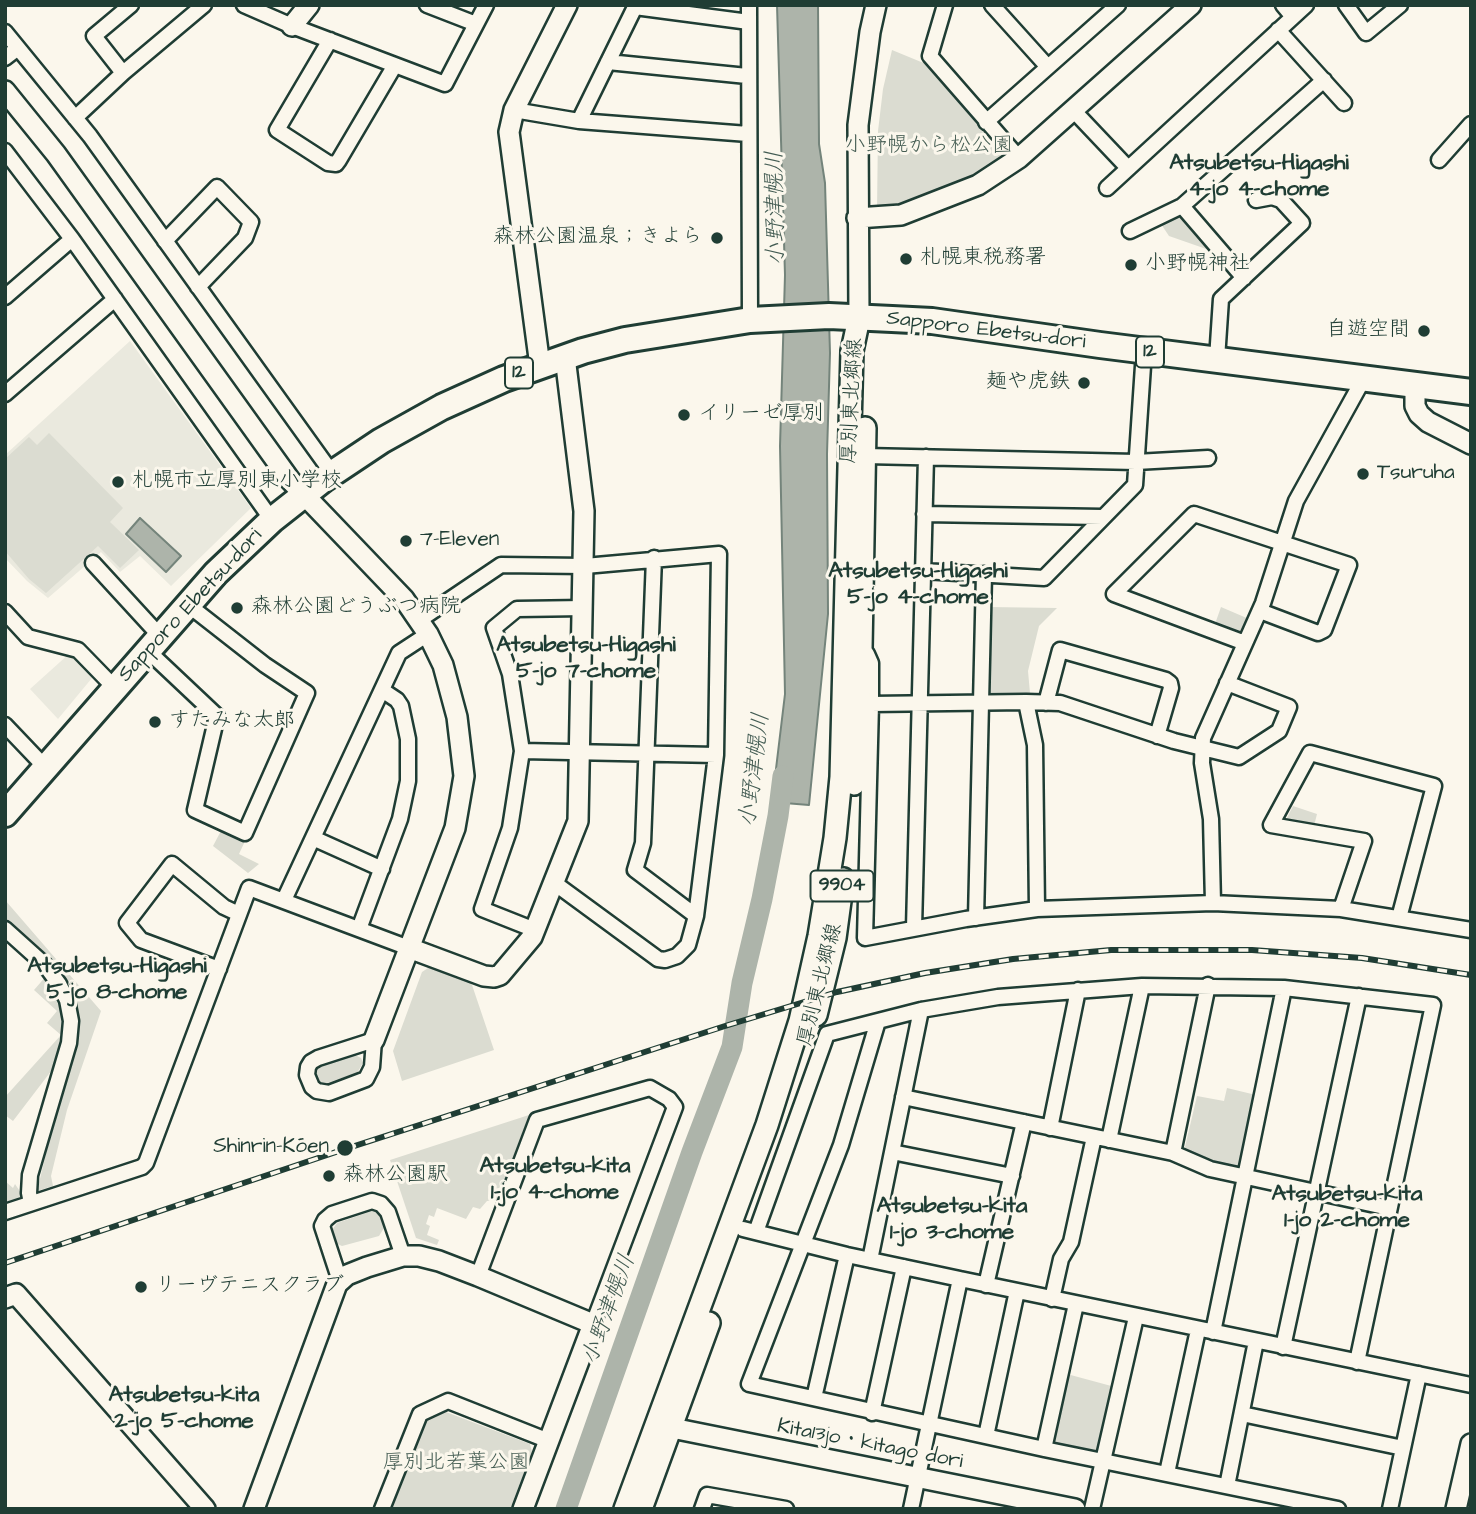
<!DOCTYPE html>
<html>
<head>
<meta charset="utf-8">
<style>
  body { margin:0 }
  #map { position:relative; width:1476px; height:1514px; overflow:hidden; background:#fbf7ec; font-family:"Architects Daughter",sans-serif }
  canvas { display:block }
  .frame { position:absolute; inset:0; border:7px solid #1f3d34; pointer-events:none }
</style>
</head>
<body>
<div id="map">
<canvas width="1476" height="1514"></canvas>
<div class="frame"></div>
</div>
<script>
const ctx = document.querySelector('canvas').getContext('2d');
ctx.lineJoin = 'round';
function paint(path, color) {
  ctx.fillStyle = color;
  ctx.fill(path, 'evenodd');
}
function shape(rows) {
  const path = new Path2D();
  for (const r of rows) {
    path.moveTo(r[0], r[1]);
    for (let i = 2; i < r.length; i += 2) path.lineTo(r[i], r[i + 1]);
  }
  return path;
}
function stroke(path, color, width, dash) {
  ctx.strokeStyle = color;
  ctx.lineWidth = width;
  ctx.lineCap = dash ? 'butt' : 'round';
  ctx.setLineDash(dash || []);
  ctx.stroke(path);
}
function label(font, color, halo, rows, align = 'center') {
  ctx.font = font + ' "Architects Daughter","Klee One",sans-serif';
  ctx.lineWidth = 6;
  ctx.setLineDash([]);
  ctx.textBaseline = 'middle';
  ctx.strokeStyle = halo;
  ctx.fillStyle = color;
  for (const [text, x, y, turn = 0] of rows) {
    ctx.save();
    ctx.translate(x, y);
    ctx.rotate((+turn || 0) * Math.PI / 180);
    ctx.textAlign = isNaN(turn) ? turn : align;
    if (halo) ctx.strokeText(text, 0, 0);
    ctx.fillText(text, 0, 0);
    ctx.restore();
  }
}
const built = shape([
  [130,341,251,508,171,586,140,556,120,572,101,552,48,598,27,581,5,558,5,455],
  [70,653,92,678,58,719,30,689]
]);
const green = shape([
  [892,50,926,64,1006,158,938,198,877,210,878,131,883,89],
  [1178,216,1183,218,1212,251,1169,236,1161,224],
  [49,433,123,508,110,522,139,550,120,568,98,546,46,593,29,579,5,551,5,459,29,437,37,445],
  [989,607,1057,608,1039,626,1028,671,1030,693,991,693,988,689],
  [1221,607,1249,619,1244,631,1239,634,1215,624],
  [1293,806,1317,814,1313,830,1284,824],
  [223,827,246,839,239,854,259,864,248,873,213,846],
  [5,900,101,1011,67,1110,51,1176,53,1186,37,1191,74,1038,76,1012,69,987,61,975,5,920],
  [431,966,471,982,494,1050,402,1081,393,1051,422,972],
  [47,975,60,995,66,1024,63,1039,55,1066,13,1121,5,1115,5,1097,61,1035,47,1023,57,1011,34,990],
  [353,1054,361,1058,363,1063,357,1073,327,1083,322,1083,315,1076,315,1070,321,1063],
  [1227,1088,1256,1095,1238,1170,1209,1163,1184,1151,1197,1096,1224,1101],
  [529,1115,497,1200,487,1201,480,1209,473,1207,466,1219,437,1208,434,1217,429,1215,426,1224,430,1226,427,1235,439,1240,437,1245,416,1238,390,1160],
  [5,1181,13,1188,15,1184,23,1196,5,1202],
  [372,1211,379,1213,382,1220,384,1228,379,1236,342,1246,335,1243,332,1230,337,1223],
  [1067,1374,1115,1387,1099,1456,1050,1446],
  [446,1412,530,1444,532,1452,510,1509,390,1509,424,1421]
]);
const water = shape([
  [777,5,818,5,819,144,825,183,830,353,827,454,828,614,809,805,772,802,785,694,780,446,785,275,777,5],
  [140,518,181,556,166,572,126,534,140,518]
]);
const river = shape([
  [566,1509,692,1152,732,1047,742,983,762,899,778,816,783,776]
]);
const street = shape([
  [244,5,292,26,445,84,486,5],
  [427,5,476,24],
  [749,5,750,320],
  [945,5,930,56,1019,158],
  [992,5,1047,66],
  [1283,5,1293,17],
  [1346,5,1366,33,1400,5],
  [635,7,749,22],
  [1278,30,1344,103],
  [5,32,90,136,332,473],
  [330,40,277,130,328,163,336,164,339,160,395,65],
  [5,58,18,48],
  [608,62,747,76],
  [123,73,94,36,131,5],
  [514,110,579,121,748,134],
  [1074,111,1128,168],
  [75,118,123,73,204,5],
  [579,121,636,5],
  [986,122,1118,5],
  [5,151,72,239,272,520],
  [1439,160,1471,124],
  [1107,188,1306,5],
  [1182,206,1244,278],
  [1130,231,1182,206,1324,80],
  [165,241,217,187,251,222,245,238,198,287],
  [5,297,72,239],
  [1217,359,1221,299,1302,223,1281,200,1272,197,1256,200],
  [5,394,115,299],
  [865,456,1136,462,1208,458],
  [924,514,1102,517],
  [654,558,643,843,635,870,696,916],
  [93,563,160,636],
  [923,571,1044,578,1135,485,1144,351],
  [5,612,28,637,78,650,114,687],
  [418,621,501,565,585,566,719,554,716,755,696,916,688,945,677,956,665,960,658,959,553,882],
  [1245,643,1114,594,1194,514,1349,565,1324,630,1318,633,1260,611],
  [861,649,867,654,871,663,871,704,1026,702,1035,745,1037,909],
  [147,650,217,716,195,810,245,833,307,693,265,665,187,604],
  [1026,702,1060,703,1174,741,1239,757,1279,731,1289,707,1227,683],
  [1046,703,1060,650,1166,680,1170,683,1171,688,1157,736],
  [871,704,865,938,966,919,1037,909,1213,903,1341,909,1471,930],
  [5,725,45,767],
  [522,751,716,755],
  [313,838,382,869],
  [284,900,399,653,428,634],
  [1213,903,1211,819,1202,763,1203,738,1263,603,1296,501,1364,378],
  [1341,909,1364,841,1271,825,1310,753,1434,786,1399,918],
  [976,918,984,574],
  [914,928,926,457],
  [5,929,45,965,59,984,67,1000,71,1021,69,1043,30,1175,29,1193,31,1203],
  [359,929,400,819,408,781,408,739,401,706,397,700,382,690],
  [535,930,482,909,510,828,522,751,510,674,494,628,517,609,584,608],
  [219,969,141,940,127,923,172,864,224,907,239,914],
  [878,1021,841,1145,749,1384,1044,1449,1338,1509],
  [374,1040,372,1067,366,1079,329,1093,317,1091,312,1087,307,1075,308,1067,311,1062,318,1058,374,1040],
  [903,1097,1173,1153,1210,1169,1389,1208],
  [1050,1128,1078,990],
  [1109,1140,1142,986],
  [892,1152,1012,1176],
  [1173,1153,1208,985],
  [5,1212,142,1167,146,1163,249,888,409,948],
  [743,1229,847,1255,960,1279,1471,1385],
  [756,1232,827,1034,921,1010,998,997,1142,986,1284,988,1433,1005,1357,1362],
  [870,1260,921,1010],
  [478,1276,537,1120,650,1088,669,1099,675,1107,593,1324],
  [340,1281,322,1226,325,1220,332,1214,372,1201,381,1204,388,1212,403,1256],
  [986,1285,1024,1122],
  [1052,1299,1061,1259,1071,1242,1094,1137],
  [1213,1332,1284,988],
  [1283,1347,1359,996],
  [814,1398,847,1255],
  [872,1413,904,1267],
  [1242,1414,1403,1448],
  [986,1436,1017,1291],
  [1044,1449,1076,1304],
  [1167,1473,1198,1330],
  [1227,1486,1256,1341],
  [382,1509,420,1414,448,1401,549,1441],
  [702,1509,707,1495,786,1509],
  [911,1509,960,1279],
  [1092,1509,1136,1317],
  [1390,1509,1419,1374]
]);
const secondary = shape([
  [292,26,309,5],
  [5,91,56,154,290,480,404,599,428,634,443,665,457,717,464,776,455,828,374,1040],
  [857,218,901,215,978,185,1019,158,1191,5],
  [859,318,858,125,870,32,876,5],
  [540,366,509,132,514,110,567,5],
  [1415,384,1415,406,1419,414,1428,422,1471,444],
  [409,948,484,976,494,977,500,975,532,937,578,821,584,511,565,357],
  [5,1298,16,1294,205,1509],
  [657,1425,1075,1509],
  [254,1509,337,1284,347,1275,367,1267,403,1256,419,1256,439,1261,478,1276,593,1324,523,1509],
  [1456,1509,1471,1444]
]);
const primary = shape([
  [854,784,861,649,865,428],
  [816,1015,835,938,843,879],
  [625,1509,767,1125,800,1021,819,936,835,838,841,777,852,351,859,318],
  [641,1509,709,1323]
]);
const highway = shape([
  [5,814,216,573,272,520,324,479,381,441,442,407,504,379,583,351,625,340,750,320,829,316,892,319,932,321,1100,345,1471,392]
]);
const rail = shape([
  [5,1263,339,1151,725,1026,837,992,925,973,1013,959,1111,950,1252,950,1362,958,1471,975]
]);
const markers = [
  [717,238,7,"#1f3d34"],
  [906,259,7,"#1f3d34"],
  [1131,265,7,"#1f3d34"],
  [1424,331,7,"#1f3d34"],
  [1084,383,7,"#1f3d34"],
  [684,415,7,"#1f3d34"],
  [1363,474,7,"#1f3d34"],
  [118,482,7,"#1f3d34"],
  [406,541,7,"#1f3d34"],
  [237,608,7,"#1f3d34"],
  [155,722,7,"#1f3d34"],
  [345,1148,9,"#1f3d34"],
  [329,1176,7,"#1f3d34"],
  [141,1287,7,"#1f3d34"]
];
const shields = [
  [1150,352,28],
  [519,373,28],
  [842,886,63]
];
const shieldNames = [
  ["12",1150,352],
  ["12",519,373],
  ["9904",842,886]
];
const parkNames = [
  ["小野幌から松公園",929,147],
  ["厚別北若葉公園",456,1464]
];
const poiNames = [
  ["森林公園温泉；きよら",703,238,"right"],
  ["札幌東税務署",920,259],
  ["小野幌神社",1145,265],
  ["自遊空間",1410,331,"right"],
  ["麺や虎鉄",1070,383,"right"],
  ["イリーゼ厚別",698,415],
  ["Tsuruha",1377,474],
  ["札幌市立厚別東小学校",132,482],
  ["7-Eleven",420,541],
  ["森林公園どうぶつ病院",251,608],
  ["すたみな太郎",169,722],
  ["Shinrin-Kōen",329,1148,"right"],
  ["森林公園駅",343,1176],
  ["リーヴテニスクラブ",155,1287]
];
const streetNames = [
  ["Sapporo Ebetsu-dori",986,331,7],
  ["厚別東北郷線",853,401,-87],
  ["Sapporo Ebetsu-dori",191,606,-47],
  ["厚別東北郷線",821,985,-76],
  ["Kita13jo・kitago dori",870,1445,11]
];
const neighbourhoodNames = [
  ["Atsubetsu-Higashi",1259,164],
  ["4-jo 4-chome",1259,190],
  ["Atsubetsu-Higashi",918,572],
  ["5-jo 4-chome",918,598],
  ["Atsubetsu-Higashi",586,646],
  ["5-jo 7-chome",586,672],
  ["Atsubetsu-Higashi",117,967],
  ["5-jo 8-chome",117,993],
  ["Atsubetsu-kita",555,1167],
  ["1-jo 4-chome",555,1193],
  ["Atsubetsu-kita",1347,1195],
  ["1-jo 2-chome",1347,1221],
  ["Atsubetsu-kita",952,1207],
  ["1-jo 3-chome",952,1233],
  ["Atsubetsu-kita",184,1396],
  ["2-jo 5-chome",184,1422]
];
const waterNames = [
  ["小野津幌川",777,208,-91],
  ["小野津幌川",756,770,-83],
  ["小野津幌川",610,1310,-70]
];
paint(built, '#eae9de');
paint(green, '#dbdcd1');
paint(water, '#adb4aa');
stroke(water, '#74847b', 2);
stroke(river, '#adb4aa', 21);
stroke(street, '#1f3d34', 19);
stroke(secondary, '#1f3d34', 24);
stroke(primary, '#1f3d34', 26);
stroke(highway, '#1f3d34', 30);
stroke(street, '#fbf7ec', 14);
stroke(secondary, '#fbf7ec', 19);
stroke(primary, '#fbf7ec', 21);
stroke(highway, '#fbf7ec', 24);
stroke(rail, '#1f3d34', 6);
stroke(rail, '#fbf7ec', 3.5, [10]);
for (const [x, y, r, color] of markers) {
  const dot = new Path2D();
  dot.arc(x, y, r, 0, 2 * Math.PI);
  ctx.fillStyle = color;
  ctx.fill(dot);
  stroke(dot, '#fbf7ec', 2.5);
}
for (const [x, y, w] of shields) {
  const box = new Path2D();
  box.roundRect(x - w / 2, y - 15.5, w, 31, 5);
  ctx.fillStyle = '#fbf7ec';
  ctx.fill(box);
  stroke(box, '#1f3d34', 2);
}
label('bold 19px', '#1f3d34', null, shieldNames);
label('21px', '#455d53', '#fbf7ec', parkNames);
label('21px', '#1f3d34', '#fbf7ec', poiNames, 'left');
label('21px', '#1f3d34', '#fbf7ec', streetNames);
label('bold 23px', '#1f3d34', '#fbf7ec', neighbourhoodNames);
label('italic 23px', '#425b52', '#fbf7ec', waterNames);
</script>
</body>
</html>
